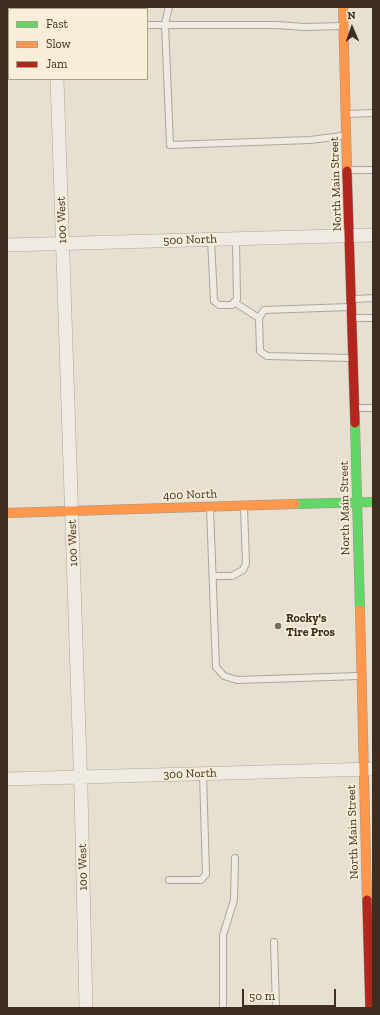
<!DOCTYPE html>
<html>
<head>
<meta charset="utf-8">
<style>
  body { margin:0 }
  #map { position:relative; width:380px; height:1015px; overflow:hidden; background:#e7e0d1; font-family:"Zilla Slab",serif }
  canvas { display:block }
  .frame { position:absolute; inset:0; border:8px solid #3d2e20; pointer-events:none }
  .legend { position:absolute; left:8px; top:8px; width:140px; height:72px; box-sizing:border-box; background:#f7eed8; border:1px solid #ada18e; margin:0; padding:5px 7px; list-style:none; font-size:12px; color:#3d2e20 }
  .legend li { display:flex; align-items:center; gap:8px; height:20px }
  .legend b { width:20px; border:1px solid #ada18e }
  .north { position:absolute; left:332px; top:8px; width:40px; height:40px; -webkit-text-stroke:3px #f7eed8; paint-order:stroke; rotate:358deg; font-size:11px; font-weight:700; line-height:16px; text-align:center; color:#3d2e20 }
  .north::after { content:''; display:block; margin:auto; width:14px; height:18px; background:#3d2e20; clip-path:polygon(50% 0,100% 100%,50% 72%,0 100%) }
  .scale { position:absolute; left:242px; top:989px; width:94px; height:18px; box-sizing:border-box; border:2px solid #3d2e20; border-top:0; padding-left:5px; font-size:12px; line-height:14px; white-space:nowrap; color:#3d2e20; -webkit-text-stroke:3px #f7eed8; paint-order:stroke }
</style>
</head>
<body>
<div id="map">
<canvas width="380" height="1015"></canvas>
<div class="frame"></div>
<ul class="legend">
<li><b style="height:5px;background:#63d668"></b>Fast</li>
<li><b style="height:5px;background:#ff974d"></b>Slow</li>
<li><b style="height:5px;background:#b3261e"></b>Jam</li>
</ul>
<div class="north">N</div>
<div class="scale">50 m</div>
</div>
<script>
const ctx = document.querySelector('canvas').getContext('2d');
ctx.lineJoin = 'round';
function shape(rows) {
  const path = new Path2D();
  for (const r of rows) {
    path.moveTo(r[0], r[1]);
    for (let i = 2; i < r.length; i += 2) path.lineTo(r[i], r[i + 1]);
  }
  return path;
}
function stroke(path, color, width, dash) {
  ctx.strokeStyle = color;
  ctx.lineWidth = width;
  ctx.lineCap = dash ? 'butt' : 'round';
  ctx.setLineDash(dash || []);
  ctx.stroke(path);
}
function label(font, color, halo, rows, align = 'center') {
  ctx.font = font + ' "Zilla Slab",serif';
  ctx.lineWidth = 3.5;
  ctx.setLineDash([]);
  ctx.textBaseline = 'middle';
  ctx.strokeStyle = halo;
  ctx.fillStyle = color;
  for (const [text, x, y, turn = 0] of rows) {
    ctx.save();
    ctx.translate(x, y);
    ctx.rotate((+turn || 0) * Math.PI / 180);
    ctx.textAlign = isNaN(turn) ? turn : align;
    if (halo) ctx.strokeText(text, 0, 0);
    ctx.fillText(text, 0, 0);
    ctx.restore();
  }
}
const lane = shape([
  [169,7,165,24,170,145,310,140,342,136],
  [147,25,276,25,305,27,342,26],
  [347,114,373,113],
  [351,170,373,170],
  [211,239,214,301,219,305,232,305,237,299,236,239],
  [355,299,373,298],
  [234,302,259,318],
  [355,318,373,318],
  [350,358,267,356,260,351,259,318,264,310,350,307],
  [358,408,373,408],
  [210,508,216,667,224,676,237,680,359,676],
  [213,576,232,576,243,570,246,563,244,508],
  [169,880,201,880,206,874,203,774],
  [274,942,276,1008],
  [223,1008,223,935,234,900,235,858]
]);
const street = shape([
  [55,7,55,9],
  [57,79,81,791,86,1008],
  [7,245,373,235],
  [7,779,373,769]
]);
const fast = shape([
  [355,423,360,610],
  [295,504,373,502]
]);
const slow = shape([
  [343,7,347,171],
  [7,513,295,504],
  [360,610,367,900]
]);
const jam = shape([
  [347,171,355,423],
  [367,900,370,1008]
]);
const markers = [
  [278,626,4,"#786c5e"]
];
const streetNames = [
  ["North Main Street",336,184,-92],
  ["100 West",62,220,-92],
  ["500 North",190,240,-2],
  ["400 North",190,495,-2],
  ["North Main Street",345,508,-91],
  ["100 West",73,543,-92],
  ["300 North",190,774,-2],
  ["North Main Street",353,832,-92],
  ["100 West",83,867,-91]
];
const poiNames = [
  ["Rocky's",286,619],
  ["Tire Pros",286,633]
];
stroke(lane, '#ada599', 8);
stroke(street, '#ada599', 14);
stroke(fast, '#9c958a', 10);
stroke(slow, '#9c958a', 10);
stroke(jam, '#9c958a', 10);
stroke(lane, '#efebe3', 6);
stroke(street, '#efebe3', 13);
stroke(fast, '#63d668', 9);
stroke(slow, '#ff974d', 9);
stroke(jam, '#b3261e', 9);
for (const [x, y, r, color] of markers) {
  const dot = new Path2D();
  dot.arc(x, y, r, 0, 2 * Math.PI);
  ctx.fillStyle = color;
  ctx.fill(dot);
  stroke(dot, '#f7eed8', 1.5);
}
label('12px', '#3d2e20', '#f7eed8', streetNames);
label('bold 12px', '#3d2e20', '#f7eed8', poiNames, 'left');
</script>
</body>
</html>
